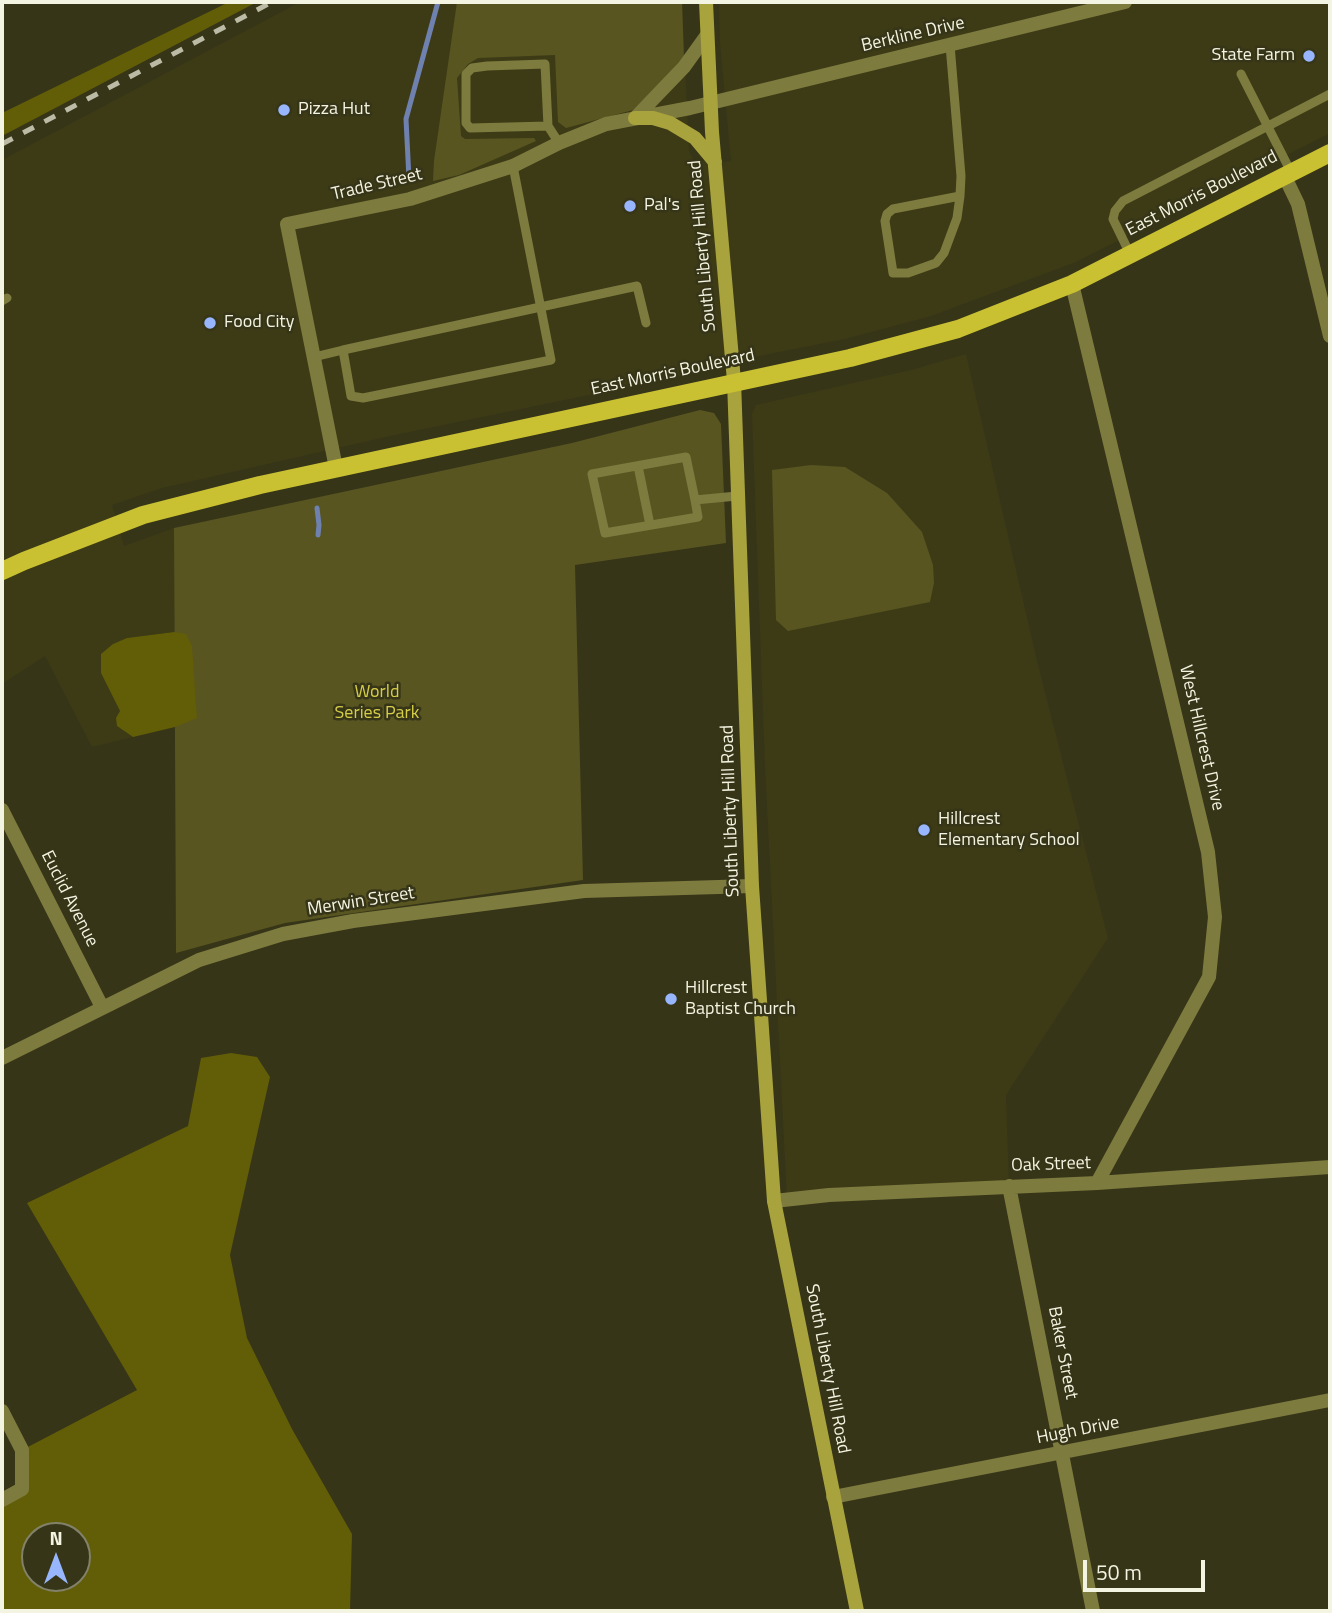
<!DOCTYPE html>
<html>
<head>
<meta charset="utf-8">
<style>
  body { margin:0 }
  #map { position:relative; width:1332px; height:1613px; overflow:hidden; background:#363518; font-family:"Titillium Web",sans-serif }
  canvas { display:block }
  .frame { position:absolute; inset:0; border:4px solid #f4f4e2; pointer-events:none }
  .north { position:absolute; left:21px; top:1522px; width:70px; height:70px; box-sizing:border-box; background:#363518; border:2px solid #828169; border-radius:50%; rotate:0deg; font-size:19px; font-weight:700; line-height:28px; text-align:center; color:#f4f4e2 }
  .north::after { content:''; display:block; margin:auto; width:24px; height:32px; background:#97b6fd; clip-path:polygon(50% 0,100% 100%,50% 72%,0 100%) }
  .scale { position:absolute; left:1083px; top:1560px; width:122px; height:32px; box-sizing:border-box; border:4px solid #f4f4e2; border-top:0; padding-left:9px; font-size:21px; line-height:24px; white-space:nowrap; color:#f4f4e2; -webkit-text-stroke:5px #363518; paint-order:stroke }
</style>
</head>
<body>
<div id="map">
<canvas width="1332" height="1613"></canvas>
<div class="frame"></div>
<div class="north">N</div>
<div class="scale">50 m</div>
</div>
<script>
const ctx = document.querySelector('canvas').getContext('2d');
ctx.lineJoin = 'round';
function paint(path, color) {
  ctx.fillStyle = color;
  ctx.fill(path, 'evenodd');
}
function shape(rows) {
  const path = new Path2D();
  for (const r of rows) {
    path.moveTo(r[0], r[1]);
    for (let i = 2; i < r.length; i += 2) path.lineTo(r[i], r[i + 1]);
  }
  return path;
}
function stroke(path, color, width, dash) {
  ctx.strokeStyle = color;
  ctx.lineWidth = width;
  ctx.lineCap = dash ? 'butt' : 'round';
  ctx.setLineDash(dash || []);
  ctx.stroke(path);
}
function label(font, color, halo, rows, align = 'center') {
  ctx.font = font + ' "Titillium Web",sans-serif';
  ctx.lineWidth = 5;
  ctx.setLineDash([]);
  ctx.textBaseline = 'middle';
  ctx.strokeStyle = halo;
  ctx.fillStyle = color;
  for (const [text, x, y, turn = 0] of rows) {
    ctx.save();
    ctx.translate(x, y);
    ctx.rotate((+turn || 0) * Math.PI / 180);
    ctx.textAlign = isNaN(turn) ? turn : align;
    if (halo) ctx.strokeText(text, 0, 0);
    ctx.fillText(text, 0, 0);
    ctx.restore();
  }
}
const built = shape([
  [300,2,682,2,689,151,693,159,715,163,731,161,720,43,719,2,1330,2,1330,133,1076,262,931,316,845,339,754,357,732,357,700,372,390,436,162,488,112,505,124,546,174,528,174,632,127,638,101,673,120,711,117,726,133,737,92,747,45,656,2,684,2,160],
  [966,354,1038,665,1108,938,1006,1095,1009,1186,787,1199,765,766,752,414,756,405,911,370]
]);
const green = shape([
  [457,2,682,2,684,59,633,110,566,128,558,122,555,55,478,58,468,64,457,78,461,136,465,139,534,138,536,141,459,175,433,181,434,161],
  [700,410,714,413,721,424,726,543,575,565,583,880,285,923,176,953,174,528,572,443],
  [811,465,845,467,887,493,922,532,933,565,934,583,930,602,788,631,776,620,772,470]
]);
const forest = shape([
  [229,2,257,2,2,136,2,113],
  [174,632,186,634,192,646,197,718,175,727,133,737,117,726,116,718,120,711,101,673,101,654,113,644,127,638],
  [231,1053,257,1057,270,1077,230,1255,247,1338,292,1429,352,1534,350,1611,2,1611,2,1500,22,1489,22,1450,137,1390,27,1203,188,1126,201,1058],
  [35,1536,77,1536,77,1578,35,1578]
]);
const stream = shape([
  [409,179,406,119,438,2],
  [317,508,319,525,318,535]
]);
const lane = shape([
  [950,45,961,176,960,196,957,218,944,253,936,263,908,273,893,273,885,221,887,214,893,209,960,196],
  [1241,74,1291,172],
  [548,126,470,128,466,123,466,74,472,68,487,66,545,64,548,126,559,143],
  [1130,254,1113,219,1115,211,1123,201,1330,94],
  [2,301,7,298],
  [343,350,637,286,646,323],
  [314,357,343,350,351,396,363,398,551,360,513,166],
  [638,466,650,525],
  [695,500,698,517,605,533,592,474,686,457,695,500,737,496]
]);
const street = shape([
  [635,118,684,67,707,35],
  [1284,175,1298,204,1330,336],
  [1072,284,1208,852,1215,917,1209,977,1097,1183],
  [336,468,287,224,410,199,513,166,559,143,606,124,690,108,1125,2],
  [2,810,102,1007],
  [2,1058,199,960,283,934,353,921,584,891,752,886],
  [1009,1186,1093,1611],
  [774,1201,829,1195,1097,1183,1330,1167],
  [2,1411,22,1450,22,1489,2,1500],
  [833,1497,1330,1400]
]);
const secondary = shape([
  [706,2,712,132,734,381,752,886,774,1201,857,1611],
  [635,118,653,118,670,123,695,138,715,162]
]);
const primary = shape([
  [2,571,24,561,143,515,260,485,850,358,958,329,1072,284,1330,153]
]);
const rail = shape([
  [2,144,272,2]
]);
const markers = [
  [1309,56,7,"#97b6fd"],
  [284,110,7,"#97b6fd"],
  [630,206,7,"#97b6fd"],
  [210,323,7,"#97b6fd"],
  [924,830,7,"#97b6fd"],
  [671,999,7,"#97b6fd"]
];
const streetNames = [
  ["Berkline Drive",913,35,-13],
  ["Trade Street",377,185,-13],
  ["East Morris Boulevard",1202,194,-27],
  ["South Liberty Hill Road",703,246,-95],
  ["East Morris Boulevard",673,373,-12],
  ["West Hillcrest Drive",1201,738,77],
  ["South Liberty Hill Road",731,811,-92],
  ["Euclid Avenue",69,899,63],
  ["Merwin Street",361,902,-9],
  ["Oak Street",1051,1165,-2],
  ["Baker Street",1062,1353,79],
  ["South Liberty Hill Road",827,1369,79],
  ["Hugh Drive",1078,1431,-11]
];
const poiNames = [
  ["State Farm",1295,56,"right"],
  ["Pizza Hut",298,110],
  ["Pal's",644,206],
  ["Food City",224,323],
  ["Hillcrest",938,820],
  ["Elementary School",938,841],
  ["Hillcrest",685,989],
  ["Baptist Church",685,1010]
];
const parkNames = [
  ["World",377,693],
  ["Series Park",377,714]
];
paint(built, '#3d3b16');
paint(green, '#585521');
paint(forest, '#625d07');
stroke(stream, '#6f82af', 5);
stroke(lane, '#7e7b3f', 9);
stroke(street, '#7e7b3f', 14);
stroke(secondary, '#a8a33c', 14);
stroke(primary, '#c9c132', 18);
stroke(rail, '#bcbca6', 5, [12, 12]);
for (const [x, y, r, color] of markers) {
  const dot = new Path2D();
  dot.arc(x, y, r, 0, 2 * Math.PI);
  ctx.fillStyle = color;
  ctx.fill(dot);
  stroke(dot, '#363518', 2.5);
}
label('18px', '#f4f4e2', '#363518', streetNames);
label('18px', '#f4f4e2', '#363518', poiNames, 'left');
label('18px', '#d6ce48', '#363518', parkNames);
</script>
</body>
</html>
